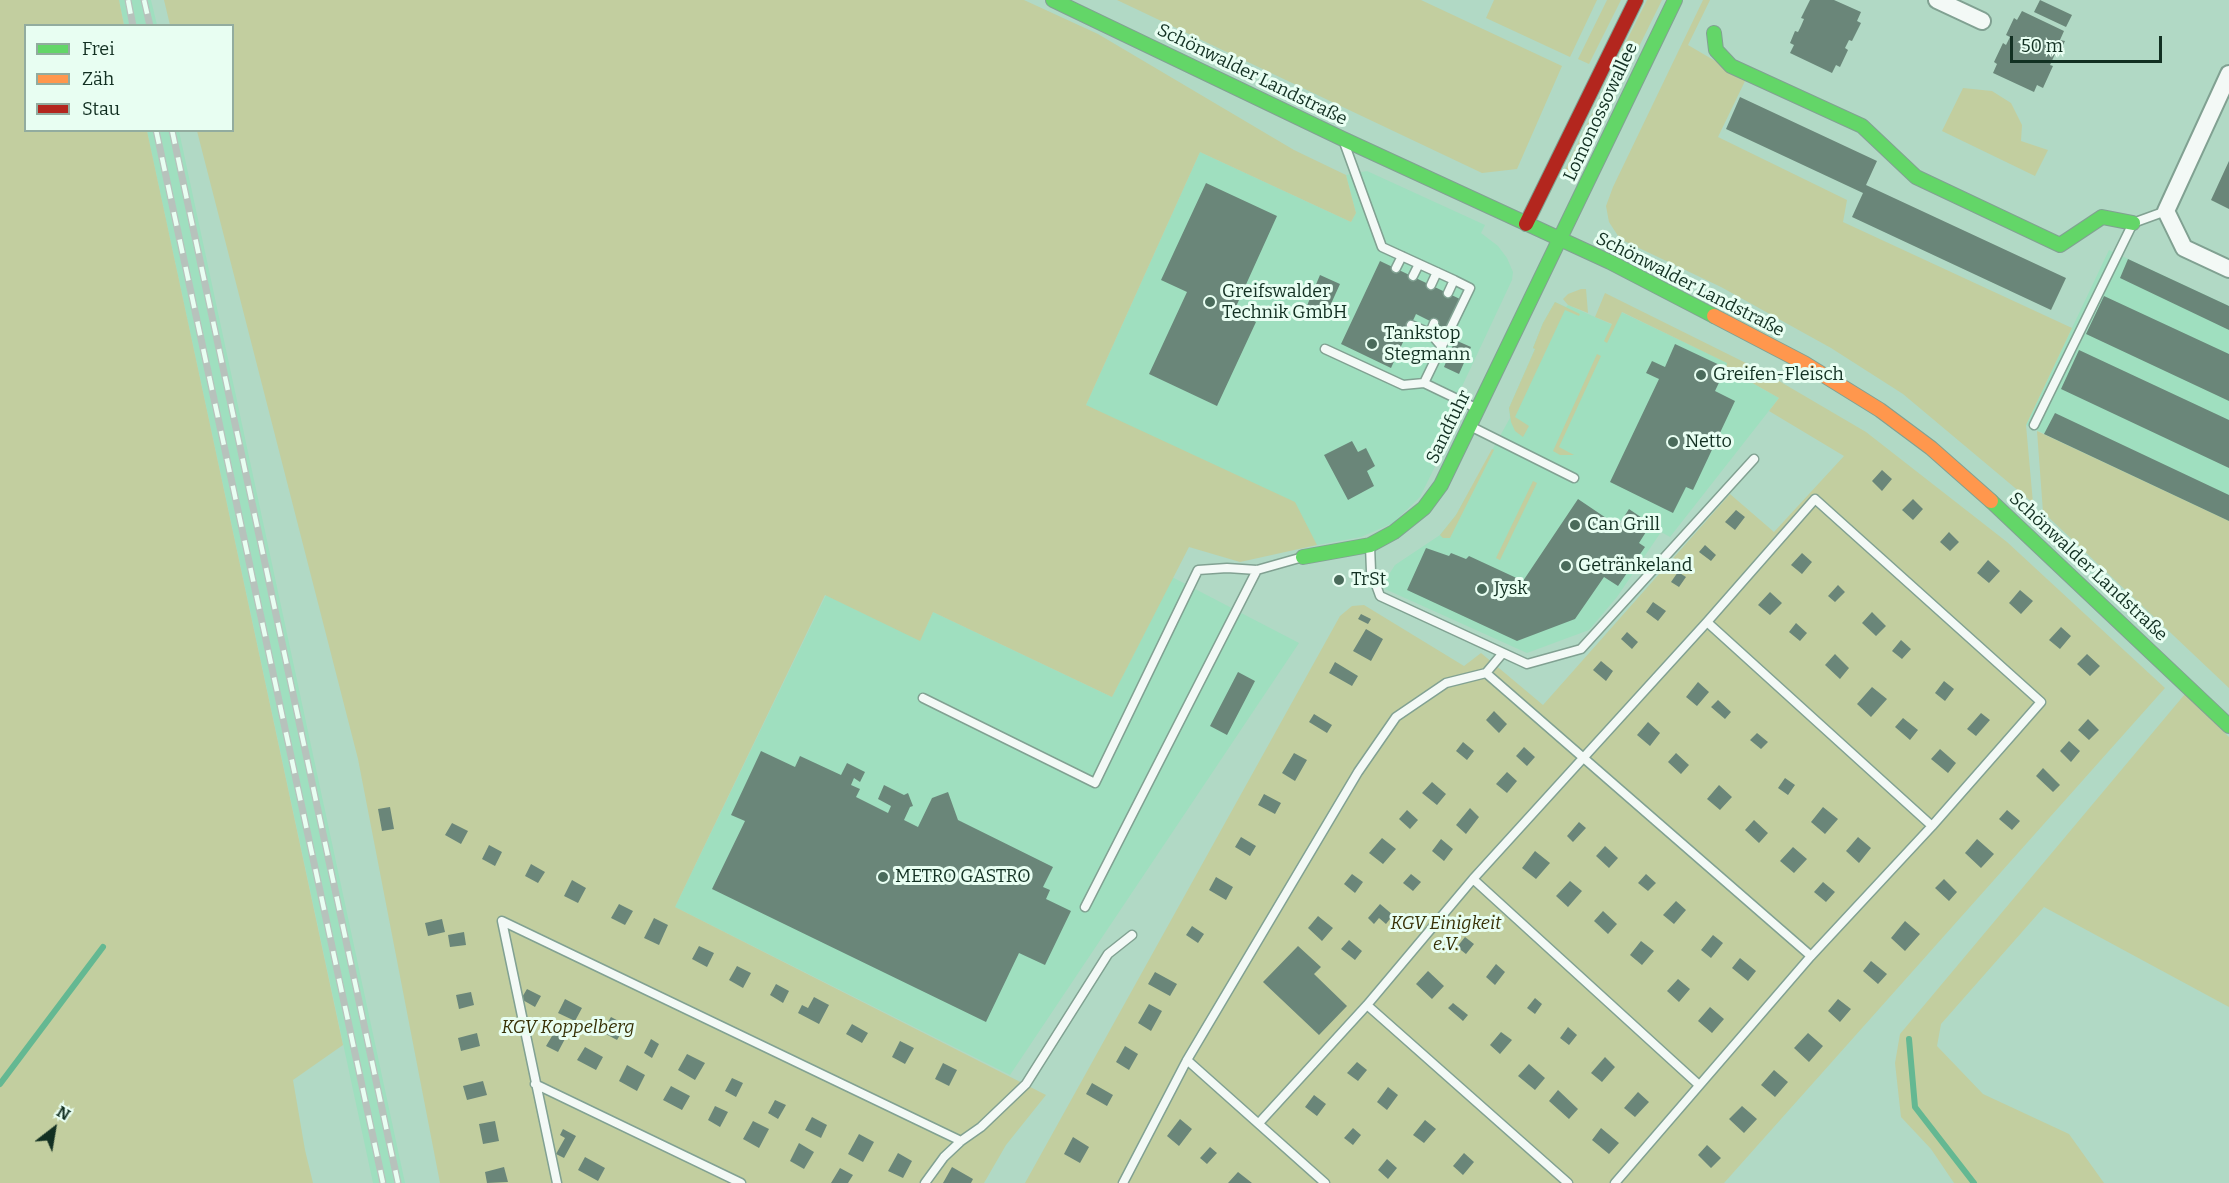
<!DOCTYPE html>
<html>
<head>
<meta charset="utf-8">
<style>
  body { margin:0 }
  #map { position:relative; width:2229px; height:1183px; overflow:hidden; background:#b1d9c5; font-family:Bitter,serif }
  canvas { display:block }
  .legend { position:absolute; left:24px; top:24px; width:210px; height:108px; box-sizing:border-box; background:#e8fef2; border:2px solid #92ac9f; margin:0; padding:8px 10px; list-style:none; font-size:18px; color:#123022 }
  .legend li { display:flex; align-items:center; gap:12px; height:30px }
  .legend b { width:30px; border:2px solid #92ac9f }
  .north { position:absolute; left:24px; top:1099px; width:60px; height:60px; -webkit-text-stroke:4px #e8fef2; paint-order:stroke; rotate:31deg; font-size:16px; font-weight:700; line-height:24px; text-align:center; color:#123022 }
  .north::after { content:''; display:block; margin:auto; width:21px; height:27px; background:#123022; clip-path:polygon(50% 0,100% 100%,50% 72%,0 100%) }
  .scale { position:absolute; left:2010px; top:36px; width:152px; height:27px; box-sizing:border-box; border:3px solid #123022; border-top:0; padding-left:8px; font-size:18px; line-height:21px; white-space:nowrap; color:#123022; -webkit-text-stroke:4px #e8fef2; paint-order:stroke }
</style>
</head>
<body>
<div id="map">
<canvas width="2229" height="1183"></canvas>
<ul class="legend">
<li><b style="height:8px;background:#63d668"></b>Frei</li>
<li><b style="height:8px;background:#ff974d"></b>Zäh</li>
<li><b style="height:8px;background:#b3261e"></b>Stau</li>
</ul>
<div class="north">N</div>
<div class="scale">50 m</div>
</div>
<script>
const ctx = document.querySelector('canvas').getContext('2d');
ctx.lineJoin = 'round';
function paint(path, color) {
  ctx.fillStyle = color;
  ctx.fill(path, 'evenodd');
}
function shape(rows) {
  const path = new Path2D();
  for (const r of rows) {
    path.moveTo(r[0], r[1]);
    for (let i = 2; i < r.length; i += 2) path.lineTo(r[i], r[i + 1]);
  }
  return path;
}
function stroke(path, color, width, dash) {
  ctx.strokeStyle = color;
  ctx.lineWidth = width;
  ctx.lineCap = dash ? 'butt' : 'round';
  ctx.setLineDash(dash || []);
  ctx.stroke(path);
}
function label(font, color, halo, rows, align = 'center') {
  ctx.font = font + ' Bitter,serif';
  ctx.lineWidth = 6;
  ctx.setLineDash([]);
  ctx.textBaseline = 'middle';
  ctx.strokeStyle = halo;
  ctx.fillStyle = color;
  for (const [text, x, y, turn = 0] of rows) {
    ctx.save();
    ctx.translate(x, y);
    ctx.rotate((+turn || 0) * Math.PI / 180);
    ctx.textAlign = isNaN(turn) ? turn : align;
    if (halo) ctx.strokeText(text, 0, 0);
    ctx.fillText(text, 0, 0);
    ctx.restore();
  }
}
const built = shape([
  [119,0,151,0,157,25,124,25],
  [147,131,179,131,405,1183,373,1183],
  [1200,152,1351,222,1356,213,1346,175,1367,171,1485,225,1481,233,1498,246,1507,258,1513,272,1512,280,1450,412,1452,425,1450,436,1420,497,1393,523,1361,537,1317,545,1086,405],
  [2109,250,2229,306,2229,521,2026,425],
  [1555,302,1566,307,1568,305,1615,326,1621,312,1728,363,1726,368,1779,398,1670,537,1661,532,1617,597,1589,630,1527,653,1385,589,1386,579,1395,565,1440,535,1456,515,1510,418,1509,408,1535,349,1533,348,1543,323],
  [1172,577,1299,643,1010,1075,675,907,826,595,920,640,933,612,1112,697]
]);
const green = shape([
  [0,0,119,0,124,25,26,26,26,130,147,131,343,1045,293,1080,305,1150,313,1183,0,1183],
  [164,0,1024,0,1098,34,1294,150,1346,175,1356,213,1351,222,1200,152,1086,405,1295,502,1317,545,1240,562,1189,547,1112,697,933,612,920,641,825,595,675,907,1046,1095,1006,1145,984,1183,440,1183,358,759,197,131,232,130,232,26,170,25],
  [1117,0,1421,0,1562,66,1517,169,1482,173],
  [1494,0,1597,0,1570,57,1486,18],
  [1607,0,1621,0,1589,64,1578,59],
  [1647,0,1662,0,1624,77,1612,70],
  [1703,0,1710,0,1688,45,1746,79,1718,137,1847,200,1843,222,2072,328,2026,425,2033,503,1903,394,1831,348,1721,287,1620,239,1609,222,1606,206,1613,187],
  [1609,79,1620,86,1577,181,1563,174],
  [1963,88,1992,91,2011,103,2022,125,2021,141,2048,150,2035,176,1942,131],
  [1581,289,1586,289,1588,313,1568,305,1563,299,1568,294],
  [1605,293,1762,371,1866,432,2007,542,2165,688,1724,1183,1025,1183,1340,616,1352,606,1364,605,1464,666,1481,653,1543,705,1730,494,1774,532,1844,456,1769,411,1779,398,1726,368,1727,363,1622,312,1607,343,1604,341,1612,324,1595,317],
  [1555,302,1580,314,1579,316,1565,310,1515,417,1529,426,1523,437,1515,431,1511,422,1509,408,1535,349,1533,348,1543,323],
  [1597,354,1601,356,1559,447,1574,455,1560,455,1553,451],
  [2037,431,2229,521,2229,688,2043,512],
  [1492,449,1494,450,1450,538,1443,538,1440,535,1456,515],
  [1533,481,1537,483,1500,560,1496,558],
  [2185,694,2229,737,2229,1007,2044,907,1941,1024,1937,1046,1983,1094,2069,1134,2104,1183,1954,1183,1931,1149,1901,1117,1895,1063,1900,1034]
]);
const stream = shape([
  [1909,1039,1915,1107,1974,1183],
  [0,1084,103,947]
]);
const building = shape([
  [1810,0,1834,0,1861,12,1857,21,1861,23,1852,41,1849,40,1845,48,1848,50,1840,67,1836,65,1832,73,1790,53,1794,45,1790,43,1795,31,1798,32,1801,26,1804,19,1801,18],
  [2040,0,2072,15,2066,27,2034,12],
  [2022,11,2064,31,2060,40,2065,41,2059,53,2056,52,2050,65,2053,66,2043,88,2037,85,2034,92,1993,73,1997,64,1994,62,2003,43,2006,45,2010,37,2006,35,2014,18,2017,20],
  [1740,97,1877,161,1866,185,2066,278,2051,310,1852,217,1863,193,1726,129],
  [2229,161,2229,209,2211,200],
  [1206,183,1277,216,1234,311,1256,322,1217,406,1149,374,1187,292,1161,280],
  [2128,259,2229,306,2229,330,2120,278],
  [1380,261,1462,300,1448,330,1416,314,1391,368,1341,344],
  [1320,275,1340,284,1325,317,1306,308],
  [2104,296,2229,354,2229,401,2086,334],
  [1455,340,1471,347,1459,374,1444,367],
  [1675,344,1726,368,1715,391,1735,401,1693,490,1686,487,1673,513,1610,482,1659,379,1646,373,1652,361,1665,367],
  [2079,350,2229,420,2229,468,2061,389],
  [2055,413,2229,495,2229,521,2044,434],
  [1352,441,1358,452,1366,448,1375,466,1367,471,1374,486,1348,500,1324,455],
  [1882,470,1892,479,1882,491,1872,481],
  [1578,499,1618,526,1629,509,1651,524,1639,543,1645,547,1618,586,1604,577,1575,619,1517,641,1407,590,1426,548,1449,556,1451,553,1466,559,1469,556,1523,581],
  [1913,499,1923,509,1913,520,1902,510],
  [1736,510,1745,517,1735,530,1725,522],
  [1949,532,1959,542,1950,551,1940,542],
  [1705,545,1716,555,1711,561,1699,552],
  [1802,553,1812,562,1802,574,1791,565],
  [1988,560,2000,571,1989,583,1977,573],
  [1678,572,1686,577,1679,587,1671,582],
  [1334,576,1345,578,1344,585,1333,582],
  [1838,585,1845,592,1835,602,1828,596],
  [2020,590,2033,601,2021,614,2009,603],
  [1770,592,1782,603,1770,615,1758,605],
  [1653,602,1666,611,1658,621,1646,612],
  [1872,612,1886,626,1876,636,1862,623],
  [1361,614,1371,619,1368,624,1358,619],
  [1796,623,1807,633,1800,641,1789,632],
  [2061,627,2071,636,2060,649,2049,640],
  [1366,629,1383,639,1371,661,1353,651],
  [1627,632,1638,642,1632,649,1621,639],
  [1901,640,1911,649,1902,659,1892,651],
  [1835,654,1849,668,1840,679,1825,665],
  [2087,654,2100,666,2090,676,2077,664],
  [1601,661,1613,671,1606,681,1593,670],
  [1335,662,1358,676,1352,686,1329,673],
  [1238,672,1255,681,1227,735,1210,726],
  [1944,681,1954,689,1945,701,1935,693],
  [1698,682,1709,692,1697,706,1686,697],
  [1872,687,1887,699,1871,717,1857,704],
  [1718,700,1731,712,1725,719,1711,707],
  [1494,711,1507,724,1499,733,1486,720],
  [1981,713,1990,720,1976,736,1967,729],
  [1314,714,1332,725,1327,733,1309,722],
  [1903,718,1918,730,1910,740,1895,727],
  [2088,719,2099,730,2089,740,2078,730],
  [1648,722,1660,733,1650,746,1637,735],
  [1757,733,1768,742,1761,749,1750,740],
  [2069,741,2080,751,2071,762,2060,751],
  [1463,742,1474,751,1467,760,1456,751],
  [1524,747,1535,757,1527,766,1516,756],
  [1940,749,1956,763,1948,773,1931,759],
  [761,751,795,767,800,756,841,775,847,763,865,772,860,782,854,778,851,785,860,789,856,797,888,813,891,806,878,799,884,785,904,795,908,793,913,806,910,807,904,820,918,827,932,798,948,792,958,820,1053,867,1043,887,1050,890,1046,899,1071,911,1045,965,1019,953,986,1022,712,889,745,821,731,815],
  [1294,753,1307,760,1295,781,1282,773],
  [1676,753,1689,765,1681,774,1668,762],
  [2043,768,2060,785,2053,792,2036,776],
  [1507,772,1517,781,1507,793,1496,784],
  [1785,778,1795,785,1788,795,1778,788],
  [1432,782,1446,794,1437,805,1422,793],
  [1719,785,1732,797,1720,810,1707,799],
  [1264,794,1281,803,1275,814,1258,805],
  [390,807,394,829,382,831,378,809],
  [1823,807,1838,819,1825,834,1811,822],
  [1470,808,1479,817,1466,834,1456,825],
  [1407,810,1418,820,1410,829,1399,819],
  [2007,810,2020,821,2012,830,1999,819],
  [1754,820,1768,833,1759,843,1745,830],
  [1579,822,1586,828,1573,842,1567,836],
  [452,823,468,831,461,844,445,835],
  [1241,837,1256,846,1250,856,1235,847],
  [1858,837,1871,848,1859,863,1846,851],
  [1382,838,1396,849,1383,864,1369,853],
  [1441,839,1453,849,1444,861,1432,851],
  [1977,839,1994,854,1981,868,1965,853],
  [489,845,502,852,495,866,482,859],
  [1605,846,1618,858,1609,868,1596,856],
  [1793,847,1807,859,1794,873,1780,861],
  [1535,851,1550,863,1536,879,1522,868],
  [531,864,545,872,538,883,525,876],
  [1352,874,1363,882,1355,893,1344,884],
  [1411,874,1421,882,1413,891,1403,883],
  [1646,874,1656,883,1648,891,1638,883],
  [1216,877,1233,887,1226,900,1209,890],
  [1944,879,1957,892,1949,901,1935,888],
  [572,880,586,888,578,903,564,896],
  [1570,881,1582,891,1568,907,1556,896],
  [1823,882,1835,892,1826,902,1814,892],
  [1676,901,1686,910,1674,924,1663,915],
  [619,904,633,911,625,925,611,918],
  [1380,904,1393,915,1386,924,1379,918,1374,924,1368,918],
  [1603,911,1617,924,1608,934,1594,921],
  [1318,916,1333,928,1322,941,1308,928],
  [654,918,668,925,659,945,644,938],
  [442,919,445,932,428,936,425,923],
  [1905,921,1920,934,1905,951,1891,938],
  [1192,926,1204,934,1198,943,1186,935],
  [464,932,466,945,450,947,448,935],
  [1713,935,1723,943,1711,958,1701,950],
  [1465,937,1474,944,1466,954,1457,947],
  [1349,940,1362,951,1355,960,1341,949],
  [1641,941,1654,951,1642,965,1630,955],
  [699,946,714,953,707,967,692,959],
  [1298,946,1321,967,1314,974,1347,1006,1319,1035,1263,982],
  [1740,958,1756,971,1748,981,1732,968],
  [1871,961,1887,974,1878,984,1863,971],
  [1496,964,1505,972,1495,985,1486,977],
  [737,966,751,973,743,988,729,980],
  [1428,971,1444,986,1432,999,1416,984],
  [1155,972,1177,984,1170,996,1148,984],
  [1678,979,1690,989,1679,1002,1667,991],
  [776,984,789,991,783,1003,770,995],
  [527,989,541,996,535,1007,521,999],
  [471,992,474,1005,459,1009,456,995],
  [814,997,829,1005,819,1024,798,1013,802,1005,808,1008],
  [1535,998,1542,1004,1535,1014,1527,1008],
  [565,999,582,1008,575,1021,558,1013],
  [1838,999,1851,1009,1840,1022,1828,1011],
  [1453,1003,1468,1015,1463,1021,1448,1008],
  [1149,1004,1162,1011,1151,1031,1138,1023],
  [1710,1007,1724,1019,1712,1033,1698,1021],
  [611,1017,626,1025,617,1040,602,1032],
  [852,1024,868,1033,862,1043,846,1034],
  [1568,1027,1577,1035,1569,1045,1560,1038],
  [555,1031,566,1037,558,1052,546,1046],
  [1501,1032,1512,1040,1500,1054,1490,1045],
  [477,1033,480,1046,461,1051,458,1038],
  [1808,1033,1823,1046,1809,1062,1794,1048],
  [651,1039,659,1044,652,1058,644,1053],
  [900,1041,914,1048,905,1064,892,1057],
  [1125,1046,1138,1054,1129,1070,1116,1062],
  [585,1047,603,1057,596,1070,577,1060],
  [687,1054,705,1063,695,1080,678,1070],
  [1605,1057,1615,1067,1602,1082,1591,1073],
  [1357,1062,1367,1070,1358,1081,1347,1073],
  [943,1063,957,1070,949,1086,935,1079],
  [1529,1064,1545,1078,1535,1090,1518,1076],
  [627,1065,645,1075,637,1091,619,1081],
  [1774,1070,1788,1082,1775,1097,1761,1085],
  [732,1078,743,1083,736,1097,725,1091],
  [483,1081,487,1095,467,1100,463,1086],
  [1092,1083,1113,1095,1107,1106,1086,1094],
  [671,1086,690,1096,682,1110,663,1100],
  [1388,1087,1398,1095,1387,1110,1377,1102],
  [1558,1090,1578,1109,1569,1119,1549,1101],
  [1638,1092,1649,1102,1635,1117,1624,1108],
  [1314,1095,1326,1104,1317,1116,1305,1107],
  [775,1100,786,1105,778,1119,768,1113],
  [715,1106,728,1112,720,1127,708,1120],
  [1742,1106,1757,1119,1744,1133,1729,1119],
  [812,1117,827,1125,821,1138,805,1130],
  [1180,1119,1192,1129,1179,1146,1167,1136],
  [1425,1120,1436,1129,1424,1143,1413,1135],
  [495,1121,499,1141,483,1144,479,1124],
  [753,1121,769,1129,759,1148,743,1139],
  [1353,1128,1361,1135,1353,1145,1344,1138],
  [1601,1128,1619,1143,1609,1154,1592,1140],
  [563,1129,576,1136,564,1158,556,1154,565,1138,560,1135],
  [859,1134,874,1142,863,1162,848,1154],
  [1073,1137,1089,1147,1080,1163,1064,1154],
  [799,1143,814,1152,804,1169,790,1161],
  [1707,1145,1721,1158,1711,1168,1698,1155],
  [1210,1147,1217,1153,1207,1164,1200,1158],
  [898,1153,912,1161,903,1178,888,1171],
  [1464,1153,1474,1162,1463,1175,1453,1166],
  [585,1157,605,1168,598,1181,578,1170],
  [1387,1159,1397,1168,1388,1179,1378,1170],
  [504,1167,508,1182,487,1183,485,1172],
  [952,1167,973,1179,971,1183,943,1183],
  [840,1168,853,1175,848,1183,831,1183],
  [1238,1172,1252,1183,1228,1183]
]);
const lane = shape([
  [1345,145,1382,247,1454,280,1448,293],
  [1396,268,1402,256],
  [1413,276,1419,264],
  [1431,285,1437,272],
  [1434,323,1430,333,1442,347],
  [1411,325,1430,333],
  [1325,349,1403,385,1424,383,1478,409],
  [1424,383,1470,288,1454,280],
  [2034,425,2133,223,2166,211],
  [1470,426,1574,478],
  [1370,546,1371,571,1380,596,1527,664,1581,649,1754,459],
  [1707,622,1932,826],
  [1486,673,1811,956],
  [923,698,1095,783,1198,570,1227,568,1257,570,1303,557],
  [1473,879,1699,1085],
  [1085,907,1257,570],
  [1367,1005,1568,1183],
  [1187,1060,1325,1183],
  [535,1084,741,1183],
  [1259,1123,1367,1005,1473,879,1707,622,1815,499,2041,702,1932,826,1811,956,1615,1183],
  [557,1183,502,921,961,1141],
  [925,1183,944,1157,961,1141,981,1127,1026,1084,1108,954,1132,935],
  [1123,1183,1187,1060,1358,772,1396,717,1446,683,1486,673,1502,654]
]);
const street = shape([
  [1937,0,1982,21],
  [2229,74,2166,211,2184,248,2229,269]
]);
const fast = shape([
  [1053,0,1343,139,1610,262,1714,316],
  [1714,33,1716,50,1731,66,1862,126,1916,177,2060,245,2102,217,2133,223],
  [1991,501,2229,726],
  [1303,557,1370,545,1394,532,1424,508,1441,485,1675,0]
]);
const slow = shape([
  [1714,316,1804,363,1880,410,1931,448,1991,501]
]);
const jam = shape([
  [1526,224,1636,0]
]);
const rail = shape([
  [128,0,133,26],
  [144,0,150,26],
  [156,130,383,1183],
  [172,130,398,1183]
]);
const markers = [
  [1210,302,6,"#4a6b5b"],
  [1372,344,6,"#4a6b5b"],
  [1701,375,6,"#4a6b5b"],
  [1673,442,6,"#4a6b5b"],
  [1575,525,6,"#4a6b5b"],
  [1566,566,6,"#4a6b5b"],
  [1339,580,6,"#4a6b5b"],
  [1482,589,6,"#4a6b5b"],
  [883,877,6,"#4a6b5b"]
];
const streetNames = [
  ["Schönwalder Landstraße",1252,75,26],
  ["Lomonossowallee",1601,112,-65],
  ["Schönwalder Landstraße",1690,285,27],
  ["Sandfuhr",1449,427,-64],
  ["Schönwalder Landstraße",2088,567,43]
];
const poiNames = [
  ["Greifswalder",1222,292],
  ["Technik GmbH",1222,313],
  ["Tankstop",1384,334],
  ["Stegmann",1384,355],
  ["Greifen-Fleisch",1713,375],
  ["Netto",1685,442],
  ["Can Grill",1587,525],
  ["Getränkeland",1578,566],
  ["TrSt",1351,580],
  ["Jysk",1494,589],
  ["METRO GASTRO",895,877]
];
const parkNames = [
  ["KGV Einigkeit",1446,924],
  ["e.V.",1446,945],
  ["KGV Koppelberg",568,1028]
];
paint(built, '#9fdfbf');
paint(green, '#c2ce9f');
stroke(stream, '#64b892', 6);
paint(building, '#6a8679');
stroke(lane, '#81a192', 11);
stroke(street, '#81a192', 20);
stroke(fast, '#81a192', 16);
stroke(slow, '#81a192', 16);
stroke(jam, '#81a192', 16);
stroke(lane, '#f3f9f6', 8);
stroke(street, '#f3f9f6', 16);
stroke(fast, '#63d668', 14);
stroke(slow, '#ff974d', 14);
stroke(jam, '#b3261e', 14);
stroke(rail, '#b7c2bc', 7);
stroke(rail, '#e8fef2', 4.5, [14]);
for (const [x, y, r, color] of markers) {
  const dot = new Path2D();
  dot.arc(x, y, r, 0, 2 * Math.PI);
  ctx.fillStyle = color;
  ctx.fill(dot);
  stroke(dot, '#e8fef2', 2);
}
label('18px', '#123022', '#e8fef2', streetNames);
label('18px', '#123022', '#e8fef2', poiNames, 'left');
label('italic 18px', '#373106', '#e8fef2', parkNames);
</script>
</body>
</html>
